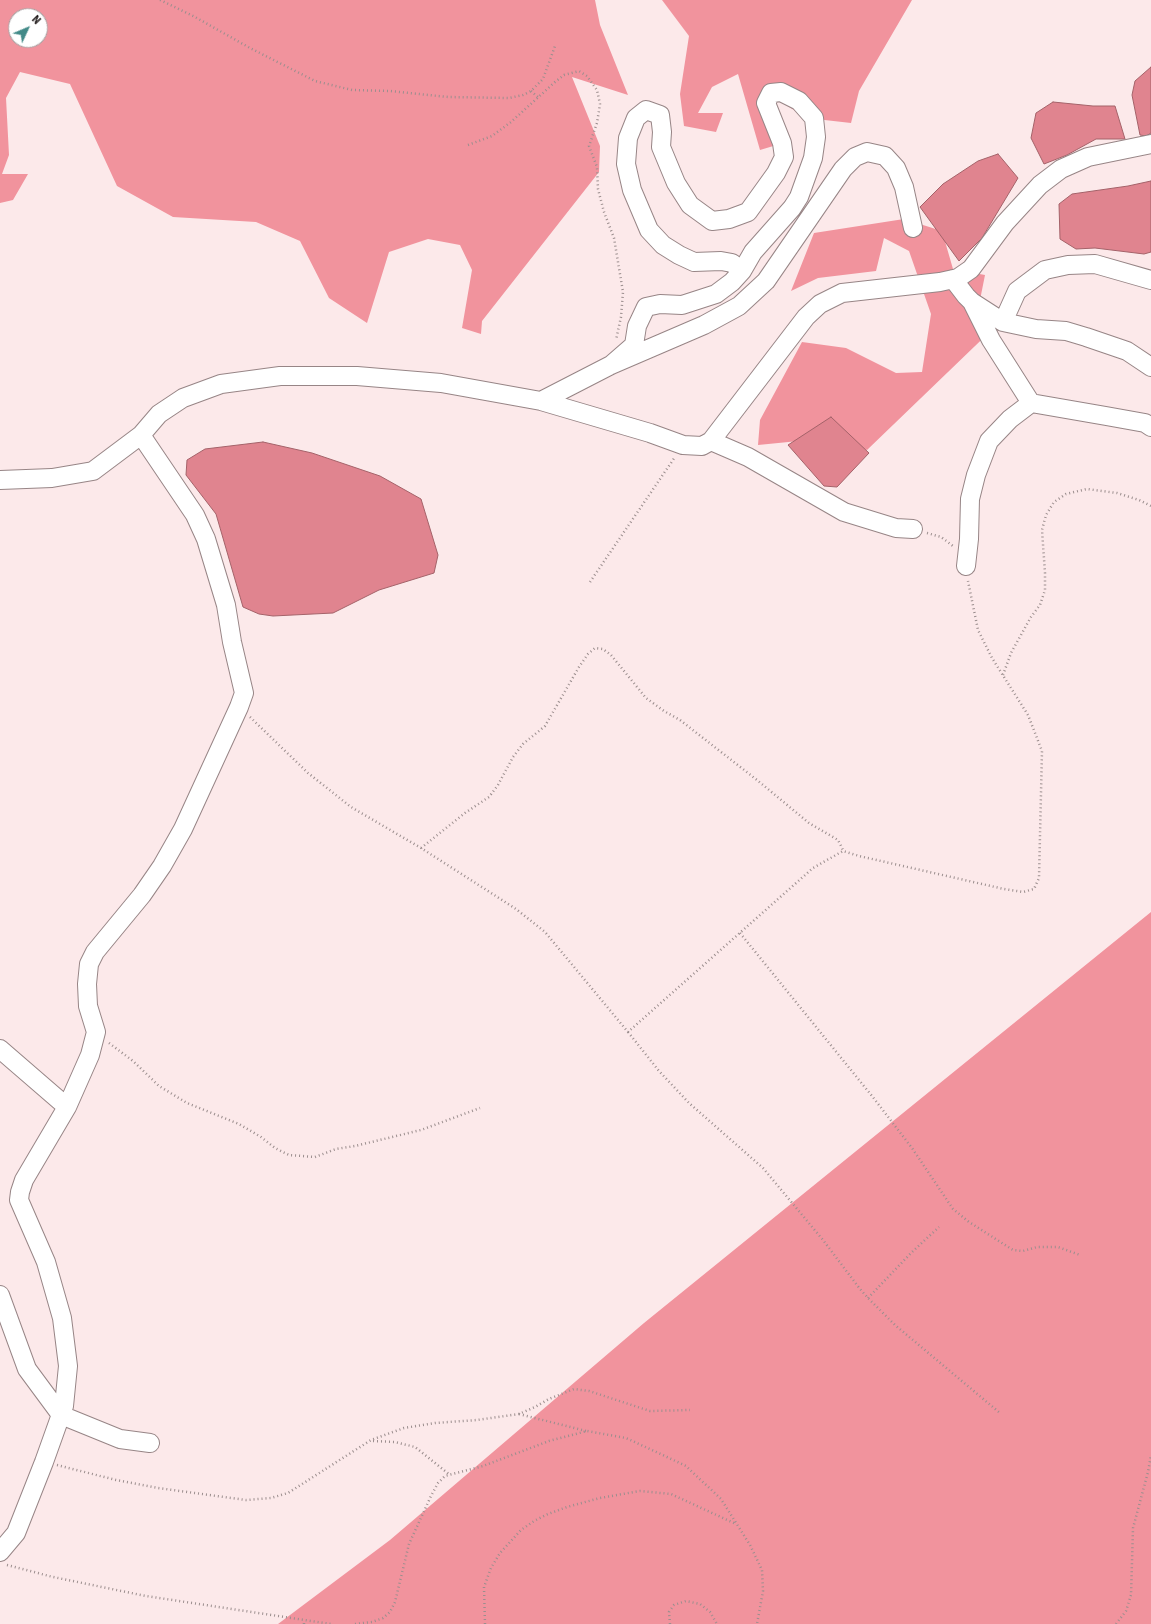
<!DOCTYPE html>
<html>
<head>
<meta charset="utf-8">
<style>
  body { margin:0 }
  #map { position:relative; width:1151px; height:1624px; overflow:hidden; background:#fce9ea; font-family:"Source Sans 3",sans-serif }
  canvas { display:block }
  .north { position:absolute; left:8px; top:8px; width:40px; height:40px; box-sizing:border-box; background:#fff; border:1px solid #a2a0a0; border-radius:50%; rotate:46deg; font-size:11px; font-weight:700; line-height:16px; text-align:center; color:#171111 }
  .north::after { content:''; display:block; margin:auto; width:14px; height:18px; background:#428a88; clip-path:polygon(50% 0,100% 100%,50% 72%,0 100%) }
</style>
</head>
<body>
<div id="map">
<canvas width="1151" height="1624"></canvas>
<div class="north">N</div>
</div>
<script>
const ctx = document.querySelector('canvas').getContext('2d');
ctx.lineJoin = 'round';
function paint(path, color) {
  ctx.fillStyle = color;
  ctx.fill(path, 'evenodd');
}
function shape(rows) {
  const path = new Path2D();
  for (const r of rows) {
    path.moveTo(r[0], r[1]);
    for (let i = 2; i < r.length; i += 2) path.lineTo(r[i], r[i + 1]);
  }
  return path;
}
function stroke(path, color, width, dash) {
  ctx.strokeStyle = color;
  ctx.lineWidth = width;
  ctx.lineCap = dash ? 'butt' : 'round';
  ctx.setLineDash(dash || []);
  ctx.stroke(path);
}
const forest = shape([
  [0,0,595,0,600,25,628,95,572,77,600,146,599,172,482,321,481,334,462,328,472,270,460,245,428,239,389,252,367,323,329,298,300,241,256,222,173,217,117,186,70,84,20,72,6,98,9,155,2,174,28,174,13,200,0,203],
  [16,16,40,16,40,40,16,40],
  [662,0,912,0,859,91,851,123,807,118,776,99,780,144,760,150,738,74,712,87,698,113,723,113,716,132,684,126,680,94,689,36],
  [904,219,942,231,953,269,985,275,976,320,1002,320,867,450,829,438,758,445,760,420,802,342,846,348,896,373,922,372,931,314,909,251,884,238,876,271,818,278,791,291,814,233],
  [1151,912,1151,1624,278,1624,390,1540,644,1323]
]);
const water = shape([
  [1151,67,1151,133,1146,136,1140,135,1132,95,1135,81,1151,67],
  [1053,102,1093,106,1115,106,1125,139,1096,139,1067,155,1044,164,1031,138,1036,113,1053,102],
  [998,154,1018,178,982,238,959,261,920,207,943,184,978,161,998,154],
  [1151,181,1151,252,1144,254,1095,248,1076,249,1060,239,1059,204,1072,194,1128,186,1151,181],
  [831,417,869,453,837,487,824,486,788,445,831,417],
  [263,442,312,453,380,476,421,499,438,555,434,573,379,590,333,613,273,616,259,614,243,607,216,514,186,475,187,460,205,449,263,442]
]);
const path = shape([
  [160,0,195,17,250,48,315,81,352,90,390,91,448,97,509,98,523,95,531,91,543,79,555,46],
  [531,91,539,98],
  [468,145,492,136,511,122,555,82,564,75,579,71,587,76,597,90,600,104,597,123,589,146,597,167,598,189,604,212,614,238,623,292,621,317,616,340],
  [927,533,941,537,953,546],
  [590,582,675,457],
  [1003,675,1011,653,1031,617,1040,605,1045,590,1045,573,1042,530,1046,515,1054,502,1066,494,1087,489,1117,493,1139,500,1151,506],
  [250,717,308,773,351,807,421,848,516,909,545,932,628,1032,813,868,843,851,859,856,1004,889,1023,892,1034,889,1039,878,1042,751,1028,715,992,658,978,630,968,581],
  [421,848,465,813,489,797,498,785,513,757,523,744,545,726,579,667,588,654,595,648,603,649,611,655,646,698,664,711,680,720,757,780,809,823,838,840,843,850],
  [740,933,872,1096,912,1148,953,1209,969,1222,1013,1250,1023,1251,1037,1247,1058,1247,1080,1255],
  [628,1032,659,1071,689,1103,763,1168,823,1240,860,1289,868,1298,895,1325,1000,1413],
  [109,1043,133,1061,159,1086,187,1103,239,1124,261,1137,275,1148,289,1155,315,1157,336,1149,355,1146,421,1130,480,1108],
  [868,1298,912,1252,939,1227],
  [519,1414,586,1431],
  [373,1441,395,1442,415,1447,450,1475],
  [57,1465,116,1480,158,1488,246,1500,271,1498,288,1493,371,1440,404,1428,435,1423,477,1420,519,1414,535,1407,549,1399,574,1389,589,1391,650,1411,690,1410],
  [7,1565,53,1577,146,1596,331,1624],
  [304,1624,304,1620],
  [355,1624,372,1622,383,1618,390,1612,395,1602,409,1544,431,1496,438,1483,445,1476,483,1466,549,1441,587,1431,626,1438,667,1457,686,1466,721,1499,750,1545,762,1570,763,1591,757,1624],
  [485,1624,484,1587,491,1568,500,1553,521,1530,534,1521,548,1514,567,1507,600,1498,640,1491,671,1494,736,1524],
  [670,1624,669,1612,674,1605,686,1601,700,1604,710,1612,717,1624],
  [1116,1624,1126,1611,1131,1595,1133,1528,1148,1472,1151,1455]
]);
const minor = shape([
  [953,279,966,296,972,302,1003,322,1036,329,1066,331,1086,337,1127,351,1151,367],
  [972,302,991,340,1031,403,1106,416,1145,423,1151,427],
  [1003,322,1017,291,1045,270,1068,265,1095,264,1151,280],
  [611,365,634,345,637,326,646,307,660,304,682,305,716,294,732,282,742,271,753,252,792,208,799,197,813,158,816,137,814,118,799,101,781,92,771,93,766,103,782,143,784,157,776,173,748,212,729,219,712,221,690,205,676,183,661,147,662,132,660,115,646,110,636,118,628,138,626,164,632,190,649,230,663,245,679,255,694,262,721,261,732,263,742,271],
  [541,401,611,365,704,325,739,306,766,281,843,169,855,157,867,152,885,156,896,168,904,187,913,228],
  [711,441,748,457,844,512,896,528,913,529],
  [0,480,52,478,93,471,141,435,159,414,183,398,221,384,280,376,357,376,441,383,541,401,650,433,683,445,702,446,711,441,806,317,820,304,842,293,940,282,958,278,971,269,1005,223,1040,185,1061,169,1088,157,1151,144],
  [966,566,969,539,970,499,976,475,989,441,1010,419,1031,403],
  [0,1049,67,1107],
  [0,1295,27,1369,61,1415,120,1439,150,1443],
  [0,1552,16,1533,44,1462,64,1406,68,1366,62,1318,46,1262,19,1200,20,1192,24,1180,67,1107,90,1055,96,1032,88,1006,87,984,89,964,95,952,142,895,162,866,183,829,239,707,244,693,232,642,226,605,206,539,195,515,141,435]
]);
paint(forest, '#f1939d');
paint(water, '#e0848f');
stroke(water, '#a46269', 1);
stroke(minor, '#978586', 20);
stroke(path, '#9b8e8e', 2.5, [1, 3]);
stroke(minor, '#fff', 18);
</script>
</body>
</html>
